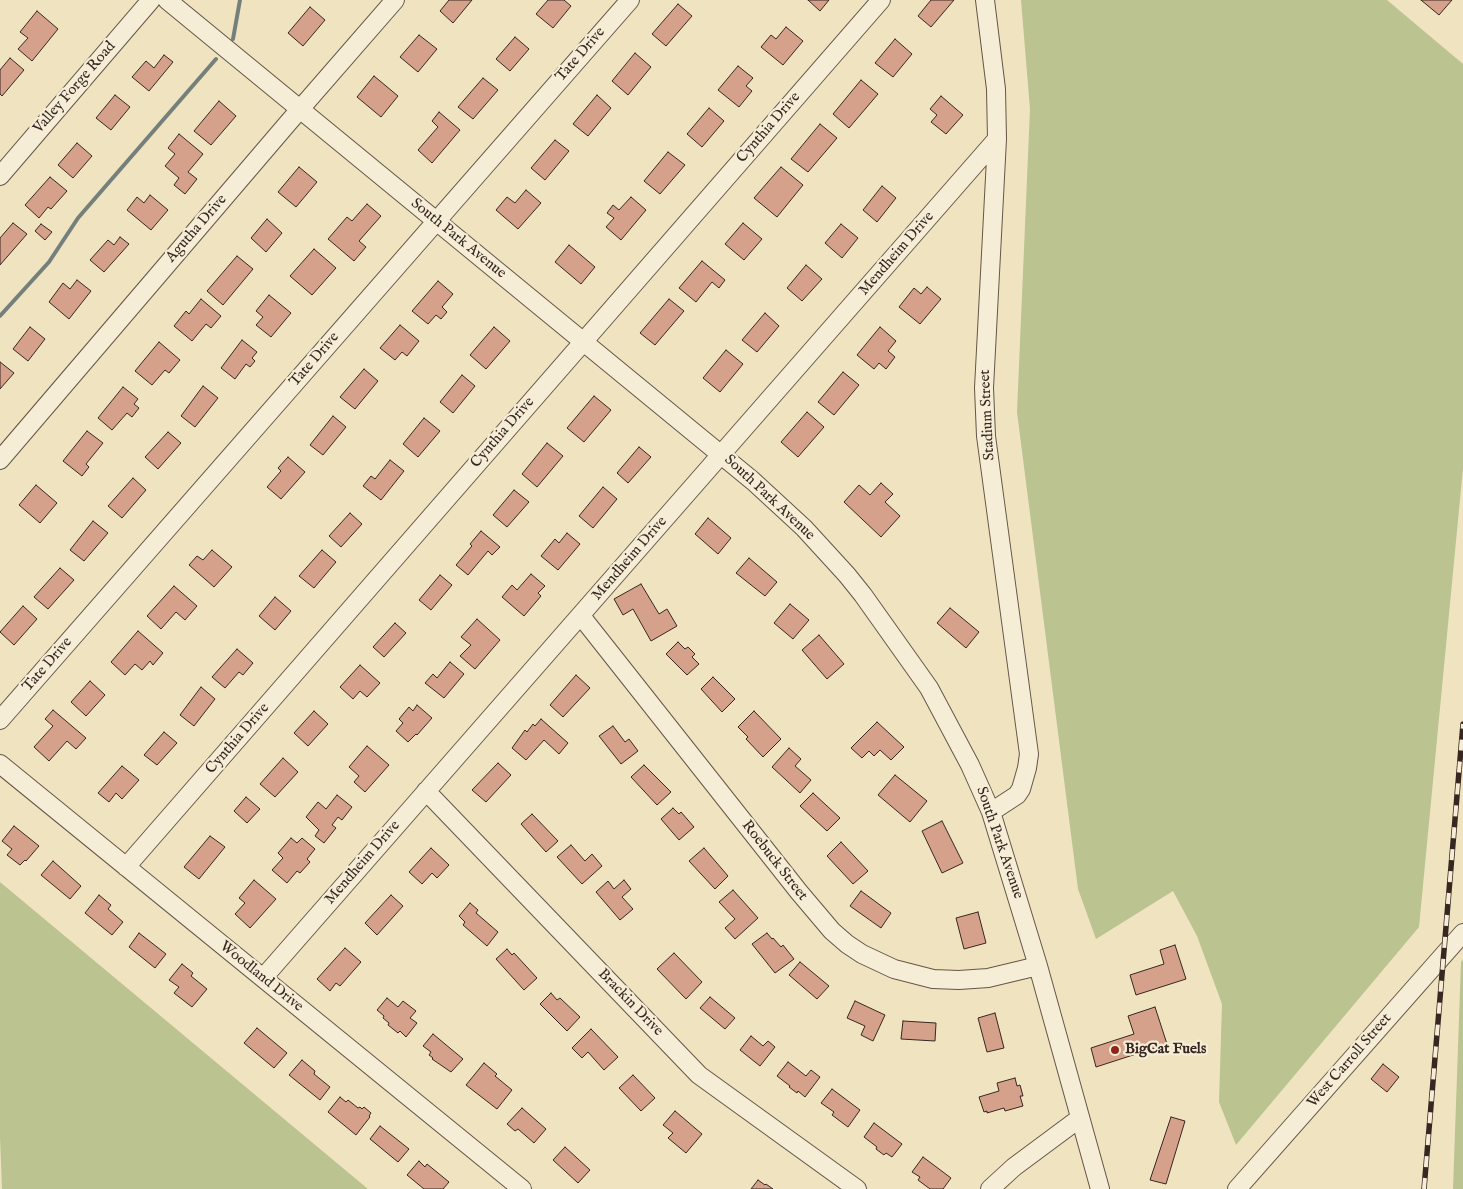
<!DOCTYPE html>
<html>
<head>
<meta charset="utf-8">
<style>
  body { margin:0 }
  canvas { display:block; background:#efe3c0 }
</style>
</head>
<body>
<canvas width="1463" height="1189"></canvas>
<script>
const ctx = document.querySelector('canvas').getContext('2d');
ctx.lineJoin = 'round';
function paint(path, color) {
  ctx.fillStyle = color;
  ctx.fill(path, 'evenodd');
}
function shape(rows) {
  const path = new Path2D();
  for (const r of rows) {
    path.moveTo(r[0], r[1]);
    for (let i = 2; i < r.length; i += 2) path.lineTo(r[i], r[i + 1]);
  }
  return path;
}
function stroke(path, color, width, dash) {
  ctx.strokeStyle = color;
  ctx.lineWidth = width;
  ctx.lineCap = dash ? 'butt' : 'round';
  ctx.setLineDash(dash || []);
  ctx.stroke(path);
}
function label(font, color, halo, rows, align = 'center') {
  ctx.font = font + ' "IM FELL English",serif';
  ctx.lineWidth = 4.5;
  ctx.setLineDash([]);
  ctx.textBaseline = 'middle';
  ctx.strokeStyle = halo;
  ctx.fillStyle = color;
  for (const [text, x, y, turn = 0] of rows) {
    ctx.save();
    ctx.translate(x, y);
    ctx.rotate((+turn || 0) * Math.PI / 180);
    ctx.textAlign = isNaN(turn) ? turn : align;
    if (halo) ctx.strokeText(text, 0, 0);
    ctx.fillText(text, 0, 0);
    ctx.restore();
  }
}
const green = shape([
  [1021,0,1387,0,1463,64,1463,468,1419,927,1236,1145,1219,1102,1222,1004,1197,936,1173,891,1096,939,1078,889,1017,412,1030,109],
  [0,882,368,1189,2,1189,0,1137],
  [1463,959,1463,1189,1453,1189,1461,962]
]);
const stream = shape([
  [233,39,240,0],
  [0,316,49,262,78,218,216,59]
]);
const building = shape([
  [449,0,472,0,453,23,440,11,449,0],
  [548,0,564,0,571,6,553,28,536,14,548,0],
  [808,0,829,0,820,11,808,0],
  [931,0,954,0,931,27,918,16,931,0],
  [1421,0,1452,0,1439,15,1421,0],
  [678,4,692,16,666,46,652,34,678,4],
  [310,7,325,20,303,46,288,33,310,7],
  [37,11,58,29,32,61,18,49,28,38,20,32,37,11],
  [786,27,803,41,783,65,761,47,771,35,776,39,786,27],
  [419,35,437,49,418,72,400,57,419,35],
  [515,37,529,49,510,71,496,59,515,37],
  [895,39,912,54,893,77,875,63,895,39],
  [635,53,651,67,628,95,612,81,635,53],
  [164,55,173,62,149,91,132,77,146,61,154,68,164,55],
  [10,58,24,70,2,96,0,94,0,70,10,58],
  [738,66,753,78,746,86,752,91,739,107,718,90,738,66],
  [374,76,398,96,381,117,357,97,374,76],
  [483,78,498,90,473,119,458,107,483,78],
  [861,80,878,94,849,128,833,114,861,80],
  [115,95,130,107,111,130,96,118,115,95],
  [597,95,611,108,588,136,573,124,597,95],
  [941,96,963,115,946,134,931,122,937,115,930,109,941,96],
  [219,101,236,116,211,145,194,131,219,101],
  [709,108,724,121,702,147,687,134,709,108],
  [439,112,460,130,432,163,418,150,438,127,432,121,439,112],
  [820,124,837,138,808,172,791,159,820,124],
  [179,134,203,154,188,172,197,179,185,194,174,185,179,178,165,166,175,154,168,148,179,134],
  [555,140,569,151,545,180,531,168,555,140],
  [77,143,92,156,73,178,58,165,77,143],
  [668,152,685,165,660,194,644,181,668,152],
  [299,167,317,182,296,207,278,192,299,167],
  [781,167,803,185,777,217,754,198,781,167],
  [50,177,67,191,51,209,48,207,39,218,25,205,50,177],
  [882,186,896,198,877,222,863,210,882,186],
  [526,190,541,203,518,229,496,210,507,197,515,203,526,190],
  [150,195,168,210,151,230,127,210,137,197,144,203,150,195],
  [631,197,646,210,621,240,606,227,614,218,607,213,613,205,619,210,631,197],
  [367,204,381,216,359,241,366,247,354,261,328,239,347,217,352,221,367,204],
  [267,219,282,233,266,252,251,238,267,219],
  [13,223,27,234,0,265,0,238,13,223],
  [743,223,762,239,744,260,725,244,743,223],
  [41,224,52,232,45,240,35,231,41,224],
  [841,224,858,238,842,258,825,243,841,224],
  [120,237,129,244,104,272,90,260,108,240,114,245,120,237],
  [569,245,595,267,581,284,555,262,569,245],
  [314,249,336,268,312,295,290,276,314,249],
  [237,256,253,269,223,305,207,291,237,256],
  [702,261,725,280,719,288,712,282,696,302,679,288,702,261],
  [806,265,822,279,802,301,787,288,806,265],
  [77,280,91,291,69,319,49,302,63,283,70,289,77,280],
  [438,281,453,294,442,307,447,312,441,319,436,315,428,324,412,311,438,281],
  [927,287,941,299,920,324,899,307,914,288,921,294,927,287],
  [269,295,291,313,271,337,256,325,263,317,256,311,269,295],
  [201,299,221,316,211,328,206,324,192,341,174,326,186,311,189,314,201,299],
  [669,299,684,311,655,345,640,333,669,299],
  [765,313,779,326,757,352,742,340,765,313],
  [400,325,419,341,407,356,402,352,395,360,380,348,400,325],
  [30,327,45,339,28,361,13,349,30,327],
  [494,327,510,341,486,369,470,355,494,327],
  [880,327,896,341,888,351,895,357,886,369,879,363,874,369,857,355,880,327],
  [242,340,257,352,252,358,255,361,250,367,246,364,235,379,221,368,242,340],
  [159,342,180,360,169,373,165,370,152,385,135,371,159,342],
  [726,350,743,364,720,392,703,378,726,350],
  [0,362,14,373,0,389,0,362],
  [364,369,378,381,355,409,340,397,364,369],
  [843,372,859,385,834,415,818,402,843,372],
  [462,375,475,386,453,413,440,402,462,375],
  [203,386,218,398,195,427,181,416,203,386],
  [123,387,138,399,134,404,139,408,132,417,127,413,112,430,98,418,123,387],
  [594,396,611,410,584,442,567,428,594,396],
  [807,412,824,427,798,457,781,442,807,412],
  [333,416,346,427,323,455,310,445,333,416],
  [424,418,440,431,418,457,403,444,424,418],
  [87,431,103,443,86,464,89,467,82,476,63,461,87,431],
  [168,432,181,443,158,469,145,457,168,432],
  [547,443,563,456,537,487,522,474,547,443],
  [639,447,651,457,628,483,617,473,639,447],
  [288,457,305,472,281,499,267,487,281,471,278,468,288,457],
  [390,460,404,471,381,500,363,486,371,476,375,479,390,460],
  [133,478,146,490,122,518,108,506,133,478],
  [881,483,893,494,885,502,900,516,881,537,844,502,859,485,870,495,881,483],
  [36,485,57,503,40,523,19,505,36,485],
  [603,487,617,499,593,528,579,516,603,487],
  [514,490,529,502,507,527,493,515,514,490],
  [350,513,362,524,341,547,329,536,350,513],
  [708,518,731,538,718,554,695,534,708,518],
  [93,521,108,533,84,561,70,550,93,521],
  [481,531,500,547,492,555,488,551,468,575,456,565,472,546,470,544,481,531],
  [567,533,580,544,558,570,541,556,555,539,559,543,567,533],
  [212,550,232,567,214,587,189,565,197,556,203,560,212,550],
  [322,550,336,562,314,588,299,576,322,550],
  [749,558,777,582,765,596,736,573,749,558],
  [60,568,74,580,48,609,34,597,60,568],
  [531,574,545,586,538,593,541,596,524,616,502,597,512,585,517,590,531,574],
  [440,575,452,585,431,610,419,600,440,575],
  [641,584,659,614,667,609,677,626,651,641,633,609,623,615,614,599,641,584],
  [174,586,197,606,185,620,176,612,161,629,147,616,174,586],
  [275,597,291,611,275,630,259,616,275,597],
  [790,604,809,620,793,639,774,623,790,604],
  [23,606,37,619,14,645,0,632,23,606],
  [950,608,979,632,966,648,937,623,950,608],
  [477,619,500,640,475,669,460,656,471,645,461,637,477,619],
  [395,623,406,633,384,657,373,647,395,623],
  [138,631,163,653,153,665,150,661,142,670,135,664,125,675,111,662,138,631],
  [819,635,844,664,827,679,802,650,819,635],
  [678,642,685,649,688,647,695,654,692,657,699,664,687,675,666,654,678,642],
  [237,649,253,663,243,675,239,672,225,688,212,677,237,649],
  [450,662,464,674,444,698,425,683,433,674,437,678,450,662],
  [360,665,380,683,367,697,360,691,353,699,340,687,360,665],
  [576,675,590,688,563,717,550,705,576,675],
  [713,677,735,699,722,712,701,689,713,677],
  [90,681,105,695,86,716,71,702,90,681],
  [201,687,215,699,194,726,180,715,201,687],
  [417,705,432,718,417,735,416,734,408,742,396,731,403,723,399,719,409,707,413,711,417,705],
  [53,710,86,738,76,749,67,741,49,761,34,747,53,726,45,719,53,710],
  [314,711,328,724,308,746,294,733,314,711],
  [754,711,781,739,763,757,746,739,748,737,738,727,754,711],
  [541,719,568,743,559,754,544,740,526,760,512,748,525,730,527,732,533,724,535,726,541,719],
  [877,722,904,747,891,760,880,750,874,756,869,751,862,758,851,748,877,722],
  [613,726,625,742,629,739,638,751,621,764,599,736,613,726],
  [164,732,177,743,157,765,144,755,164,732],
  [367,746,389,765,365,792,354,782,359,776,349,767,367,746],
  [789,748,801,759,795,766,811,780,800,793,772,767,789,748],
  [283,758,298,772,275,797,260,784,283,758],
  [498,763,511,775,486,802,472,790,498,763],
  [644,765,671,792,657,805,631,777,644,765],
  [122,766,139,780,122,799,116,793,109,802,98,793,122,766],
  [895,775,927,801,910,822,878,795,895,775],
  [813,793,840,818,827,831,800,806,813,793],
  [337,795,352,807,342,820,338,817,332,825,336,828,324,843,315,836,319,830,306,817,318,802,326,809,337,795],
  [246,797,260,809,247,823,234,811,246,797],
  [673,808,679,814,681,812,694,827,679,840,661,819,673,808],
  [532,814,558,841,546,852,521,824,532,814],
  [942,821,963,863,942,873,922,831,942,821],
  [14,826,39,846,26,861,25,860,20,865,7,855,12,849,2,841,14,826],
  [210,836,225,847,199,879,184,867,210,836],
  [291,838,297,843,302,838,315,849,307,859,310,862,300,873,297,871,287,883,272,870,283,858,278,853,291,838],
  [841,842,868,871,853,884,827,856,841,842],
  [571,845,585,861,592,854,602,866,582,884,557,857,571,845],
  [431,848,449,865,437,878,432,873,422,884,409,872,431,848],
  [704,848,728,876,715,889,689,861,704,848],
  [53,861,81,886,70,899,41,875,53,861],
  [254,880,276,899,250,928,235,914,245,903,239,898,254,880],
  [624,880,631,889,622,897,633,909,620,920,596,892,608,881,614,889,624,880],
  [733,890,758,918,735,939,725,928,735,919,719,902,733,890],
  [861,891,891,913,881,928,850,906,861,891],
  [99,895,111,905,108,909,123,922,112,935,85,913,99,895],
  [391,895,403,906,377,935,365,923,391,895],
  [470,903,478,910,476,913,498,932,487,946,463,925,465,922,459,916,470,903],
  [978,912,986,943,964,949,956,918,978,912],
  [139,933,166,954,155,968,129,947,139,933],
  [767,933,772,939,773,938,781,947,783,945,794,959,775,973,752,944,767,933],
  [1175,945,1186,979,1136,995,1130,975,1164,964,1160,950,1175,945],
  [345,948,361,962,340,986,336,983,330,991,317,979,345,948],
  [507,949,512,955,514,953,537,978,524,990,496,959,507,949],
  [674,953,702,982,686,999,657,969,674,953],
  [800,962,829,986,817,999,789,975,800,962],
  [182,964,193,973,191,976,207,989,192,1007,174,993,179,987,169,980,182,964],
  [551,993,557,1000,560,998,580,1017,567,1031,540,1004,551,993],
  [710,997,735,1018,725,1029,700,1008,710,997],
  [387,998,398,1007,403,1001,416,1011,410,1018,417,1023,406,1037,400,1031,398,1033,388,1025,389,1023,383,1018,384,1016,377,1010,387,998],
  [855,1001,885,1015,873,1041,861,1035,865,1026,847,1018,855,1001],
  [1155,1007,1167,1044,1096,1067,1091,1048,1134,1034,1128,1016,1155,1007],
  [995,1013,1004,1048,987,1052,978,1018,995,1013],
  [903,1021,936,1023,935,1041,901,1039,903,1021],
  [257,1028,287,1053,274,1068,244,1043,257,1028],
  [591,1029,618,1057,604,1070,588,1052,582,1058,572,1048,591,1029],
  [433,1034,463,1059,451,1072,432,1059,433,1058,429,1055,431,1052,423,1046,433,1034],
  [751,1036,763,1046,768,1041,775,1047,760,1066,740,1050,751,1036],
  [302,1060,315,1071,314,1074,330,1087,320,1100,289,1075,302,1060],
  [788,1062,806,1076,811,1070,820,1077,805,1097,798,1091,797,1093,789,1087,790,1086,777,1076,788,1062],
  [484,1063,497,1074,495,1076,512,1090,497,1109,466,1085,484,1063],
  [1383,1064,1399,1077,1387,1092,1371,1079,1383,1064],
  [633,1075,655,1098,641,1111,619,1088,633,1075],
  [1015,1078,1017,1086,1020,1085,1023,1096,1020,1096,1023,1106,1005,1111,1004,1108,987,1113,987,1111,984,1112,979,1097,999,1091,997,1083,1015,1078],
  [832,1089,860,1110,848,1127,832,1115,834,1112,821,1103,832,1089],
  [340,1097,346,1102,348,1100,358,1108,360,1107,362,1109,364,1107,371,1113,369,1116,370,1117,356,1135,328,1112,340,1097],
  [522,1108,546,1129,534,1143,518,1129,515,1131,507,1124,522,1108],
  [675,1111,702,1134,686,1153,668,1138,673,1133,663,1125,675,1111],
  [1171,1117,1185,1121,1166,1184,1150,1180,1171,1117],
  [874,1123,902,1144,892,1157,886,1153,884,1155,876,1149,877,1147,864,1137,874,1123],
  [380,1126,409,1149,398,1162,370,1139,380,1126],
  [565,1147,590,1170,578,1183,553,1160,565,1147],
  [923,1157,951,1178,943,1189,930,1189,918,1180,920,1177,912,1172,923,1157],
  [419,1161,425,1167,427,1164,449,1182,443,1189,424,1189,407,1175,419,1161],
  [758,1180,765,1185,766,1184,773,1189,751,1189,758,1180]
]);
const minor = shape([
  [167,0,753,481,804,528,847,575,863,595,929,688,970,765,991,812,1038,966,1100,1189],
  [985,0,996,89,997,139,984,388,986,436,1029,754,1027,768,1021,789,1017,795,991,812],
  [0,176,151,0],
  [0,460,288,123,395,0],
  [581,616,799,892,832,931,847,944,862,954,894,969,933,979,959,980,988,978,1038,966],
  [0,720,630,0],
  [0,764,522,1189],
  [426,791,699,1075,857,1189],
  [126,867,881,0],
  [263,978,997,139],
  [990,1189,1014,1167,1080,1118],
  [1237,1189,1463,933]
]);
const rail = shape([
  [1424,1189,1463,724]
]);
const markers = [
  [1115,1050,5,"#8f2418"]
];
const streetNames = [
  ["Tate Drive",581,55,-49],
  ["Valley Forge Road",75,88,-49],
  ["Cynthia Drive",769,128,-49],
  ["Agutha Drive",197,229,-49],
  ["South Park Avenue",458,239,39],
  ["Mendheim Drive",897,254,-49],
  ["Tate Drive",315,360,-49],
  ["Stadium Street",988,415,-93],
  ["Cynthia Drive",503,433,-49],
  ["South Park Avenue",769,498,43],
  ["Mendheim Drive",630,559,-49],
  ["Tate Drive",48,665,-49],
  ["Cynthia Drive",238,739,-49],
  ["South Park Avenue",999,843,71],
  ["Roebuck Street",774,861,52],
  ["Mendheim Drive",363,863,-49],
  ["Woodland Drive",261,977,39],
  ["Brackin Drive",630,1003,46],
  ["West Carroll Street",1350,1061,-49]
];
const poiNames = [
  ["BigCat Fuels",1125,1050]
];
paint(green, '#bbc391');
stroke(stream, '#75807d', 4);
paint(building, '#d6a18b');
stroke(building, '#382721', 1);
stroke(minor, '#665649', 20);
stroke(minor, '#f5edd6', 18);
stroke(rail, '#382721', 5.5);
stroke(rail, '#f5edd6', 4, [11]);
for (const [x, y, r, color] of markers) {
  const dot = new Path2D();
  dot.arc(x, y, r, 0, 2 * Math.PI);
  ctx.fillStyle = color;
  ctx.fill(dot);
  stroke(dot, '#f5edd6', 2);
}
label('15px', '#382721', '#f5edd6', streetNames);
label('bold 15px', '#382721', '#f5edd6', poiNames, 'left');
</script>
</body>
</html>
